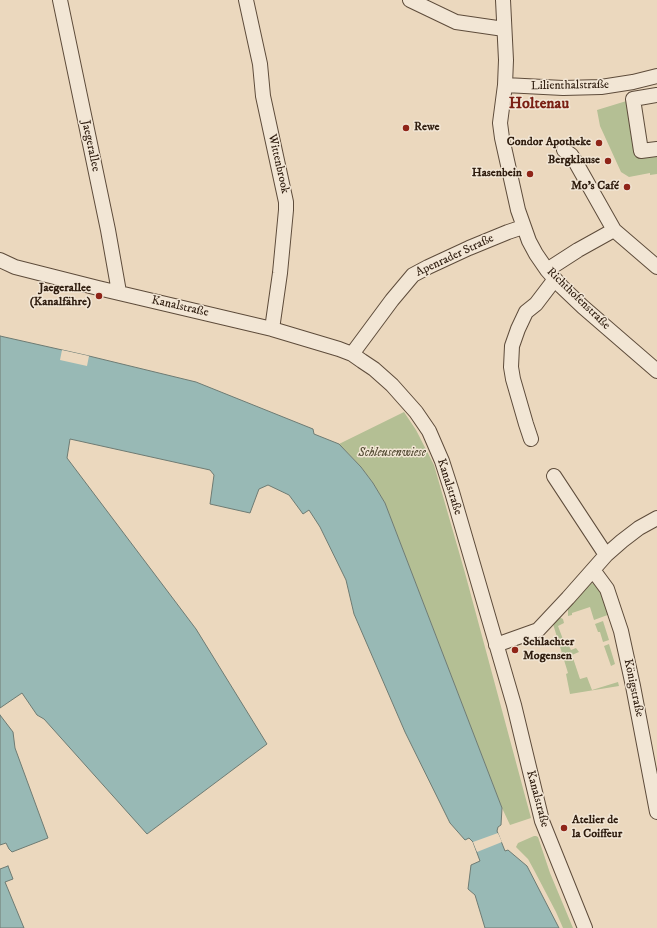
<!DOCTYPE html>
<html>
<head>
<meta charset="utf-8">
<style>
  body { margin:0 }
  canvas { display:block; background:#ebd8be }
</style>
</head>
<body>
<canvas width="657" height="928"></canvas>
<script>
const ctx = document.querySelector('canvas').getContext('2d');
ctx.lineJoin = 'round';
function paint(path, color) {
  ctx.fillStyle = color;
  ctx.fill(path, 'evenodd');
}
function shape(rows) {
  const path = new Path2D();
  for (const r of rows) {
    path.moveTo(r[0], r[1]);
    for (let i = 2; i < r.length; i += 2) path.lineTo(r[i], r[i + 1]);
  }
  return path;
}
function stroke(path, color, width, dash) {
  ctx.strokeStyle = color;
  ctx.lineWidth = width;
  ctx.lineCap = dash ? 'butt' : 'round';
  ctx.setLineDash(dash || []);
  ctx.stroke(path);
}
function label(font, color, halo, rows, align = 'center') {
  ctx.font = font + ' "IM FELL DW Pica",serif';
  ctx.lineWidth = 3;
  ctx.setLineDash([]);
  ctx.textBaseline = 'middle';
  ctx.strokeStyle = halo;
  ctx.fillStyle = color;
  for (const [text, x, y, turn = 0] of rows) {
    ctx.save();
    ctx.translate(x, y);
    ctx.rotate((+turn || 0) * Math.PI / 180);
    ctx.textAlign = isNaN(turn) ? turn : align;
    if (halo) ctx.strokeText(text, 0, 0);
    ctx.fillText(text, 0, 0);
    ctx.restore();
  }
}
const green = shape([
  [633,99,641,151,657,149,657,174,650,175,650,173,629,177,621,172,600,126,597,110],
  [404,412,416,430,434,465,465,573,531,818,510,825,502,808,385,503,373,483,361,467,339,444],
  [591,583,596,584,613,613,594,620,590,607,572,613,572,615,568,616,568,606,588,584],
  [559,617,563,619,564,623,558,626,564,642,571,639,573,643,569,646,571,650,576,648,579,652,572,655,580,679,587,677,592,690,618,682,619,686,570,694,566,674,568,673,553,624],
  [603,621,609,640,603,642,600,632,598,632,595,624],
  [609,644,615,664,611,666,604,646],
  [534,836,536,836,538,837,550,873,573,928,563,928,556,912,534,870,528,859,516,847,518,843]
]);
const water = shape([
  [0,336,89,356,196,382,313,429,314,434,339,444,361,467,373,483,385,503,502,808,501,825,498,827,497,831,505,851,508,850,527,866,559,928,485,928,475,895,468,889,471,865,480,861,473,842,469,838,465,840,450,823,405,732,354,614,346,580,320,527,309,510,303,514,289,495,268,485,259,489,250,513,210,504,214,475,210,470,70,439,67,458,196,629,267,744,147,834,44,719,37,715,22,693,0,708,0,336],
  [0,715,13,732,15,748,48,838,12,852,9,849,6,843,0,845,0,715],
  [8,866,13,879,5,882,24,928,0,928,0,869,8,866]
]);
const pier = shape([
  [62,350,89,356,87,366,60,360],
  [498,833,502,842,477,852,473,842]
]);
const minor = shape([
  [60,0,108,230,119,292],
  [246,0,260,64,263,96,286,202,286,210,280,273,272,329],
  [410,0,456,22,504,29],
  [503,0,506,60,505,85,500,123,502,138,518,210,529,241,536,254,547,270,562,287,583,307,657,371],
  [505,85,563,88,601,87,633,82,657,76],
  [657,95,633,99,641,151,657,149],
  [564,150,571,155,575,161,614,230,657,267],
  [0,260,15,267,98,288,272,329,339,349,352,354,362,361,374,369,392,385,416,412,429,431,442,461,452,492,514,705,542,821,585,928],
  [547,270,578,250,614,230],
  [352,354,392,300,413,275,428,267,469,248,508,232,523,227],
  [531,439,526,424,513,379,511,367,512,346,518,329,526,312,536,304,555,279],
  [554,476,606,555],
  [593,570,607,589,621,631,633,686,657,812],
  [496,645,538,630,568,598,606,555,622,541,639,528,657,518]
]);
const markers = [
  [406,128,4,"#8f2418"],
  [599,143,4,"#8f2418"],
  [608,161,4,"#8f2418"],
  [530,174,4,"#8f2418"],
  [627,187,4,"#8f2418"],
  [99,296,4,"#8f2418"],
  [515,650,4,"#8f2418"],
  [564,828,4,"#8f2418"]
];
const streetNames = [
  ["Lilienthalstraße",570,86,-1],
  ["Jaegerallee",90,146,78],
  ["Wittenbrook",278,164,77],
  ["Apenrader Straße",455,256,-25],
  ["Richthofenstraße",578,299,44],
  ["Kanalstraße",180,307,13],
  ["Kanalstraße",449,487,72],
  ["Königstraße",633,688,78],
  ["Kanalstraße",537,799,75]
];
const poiNames = [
  ["Rewe",414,128,"left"],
  ["Condor Apotheke",591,143],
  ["Bergklause",600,161],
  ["Hasenbein",522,174],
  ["Mo's Café",619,187],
  ["Jaegerallee",91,289],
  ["(Kanalfähre)",91,303],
  ["Schlachter",523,643,"left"],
  ["Mogensen",523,657,"left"],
  ["Atelier de",572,821,"left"],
  ["la Coiffeur",572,835,"left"]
];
const parkNames = [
  ["Schleusenwiese",392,454]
];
const districtNames = [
  ["Holtenau",539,105]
];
paint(green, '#b4bf94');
paint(water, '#98b9b5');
stroke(water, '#6e7b73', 1);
paint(pier, '#ebd8be');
stroke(minor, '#5e4c3b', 16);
stroke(minor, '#f2e6d5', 14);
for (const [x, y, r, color] of markers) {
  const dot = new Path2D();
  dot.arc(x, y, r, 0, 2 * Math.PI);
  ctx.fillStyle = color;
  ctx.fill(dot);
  stroke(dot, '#f2e6d5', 1.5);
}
label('12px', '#2f1d0f', '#f2e6d5', streetNames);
label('bold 12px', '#2f1d0f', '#f2e6d5', poiNames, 'right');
label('italic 12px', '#574e37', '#f2e6d5', parkNames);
label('bold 16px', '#7a1f14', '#f2e6d5', districtNames);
</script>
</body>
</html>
